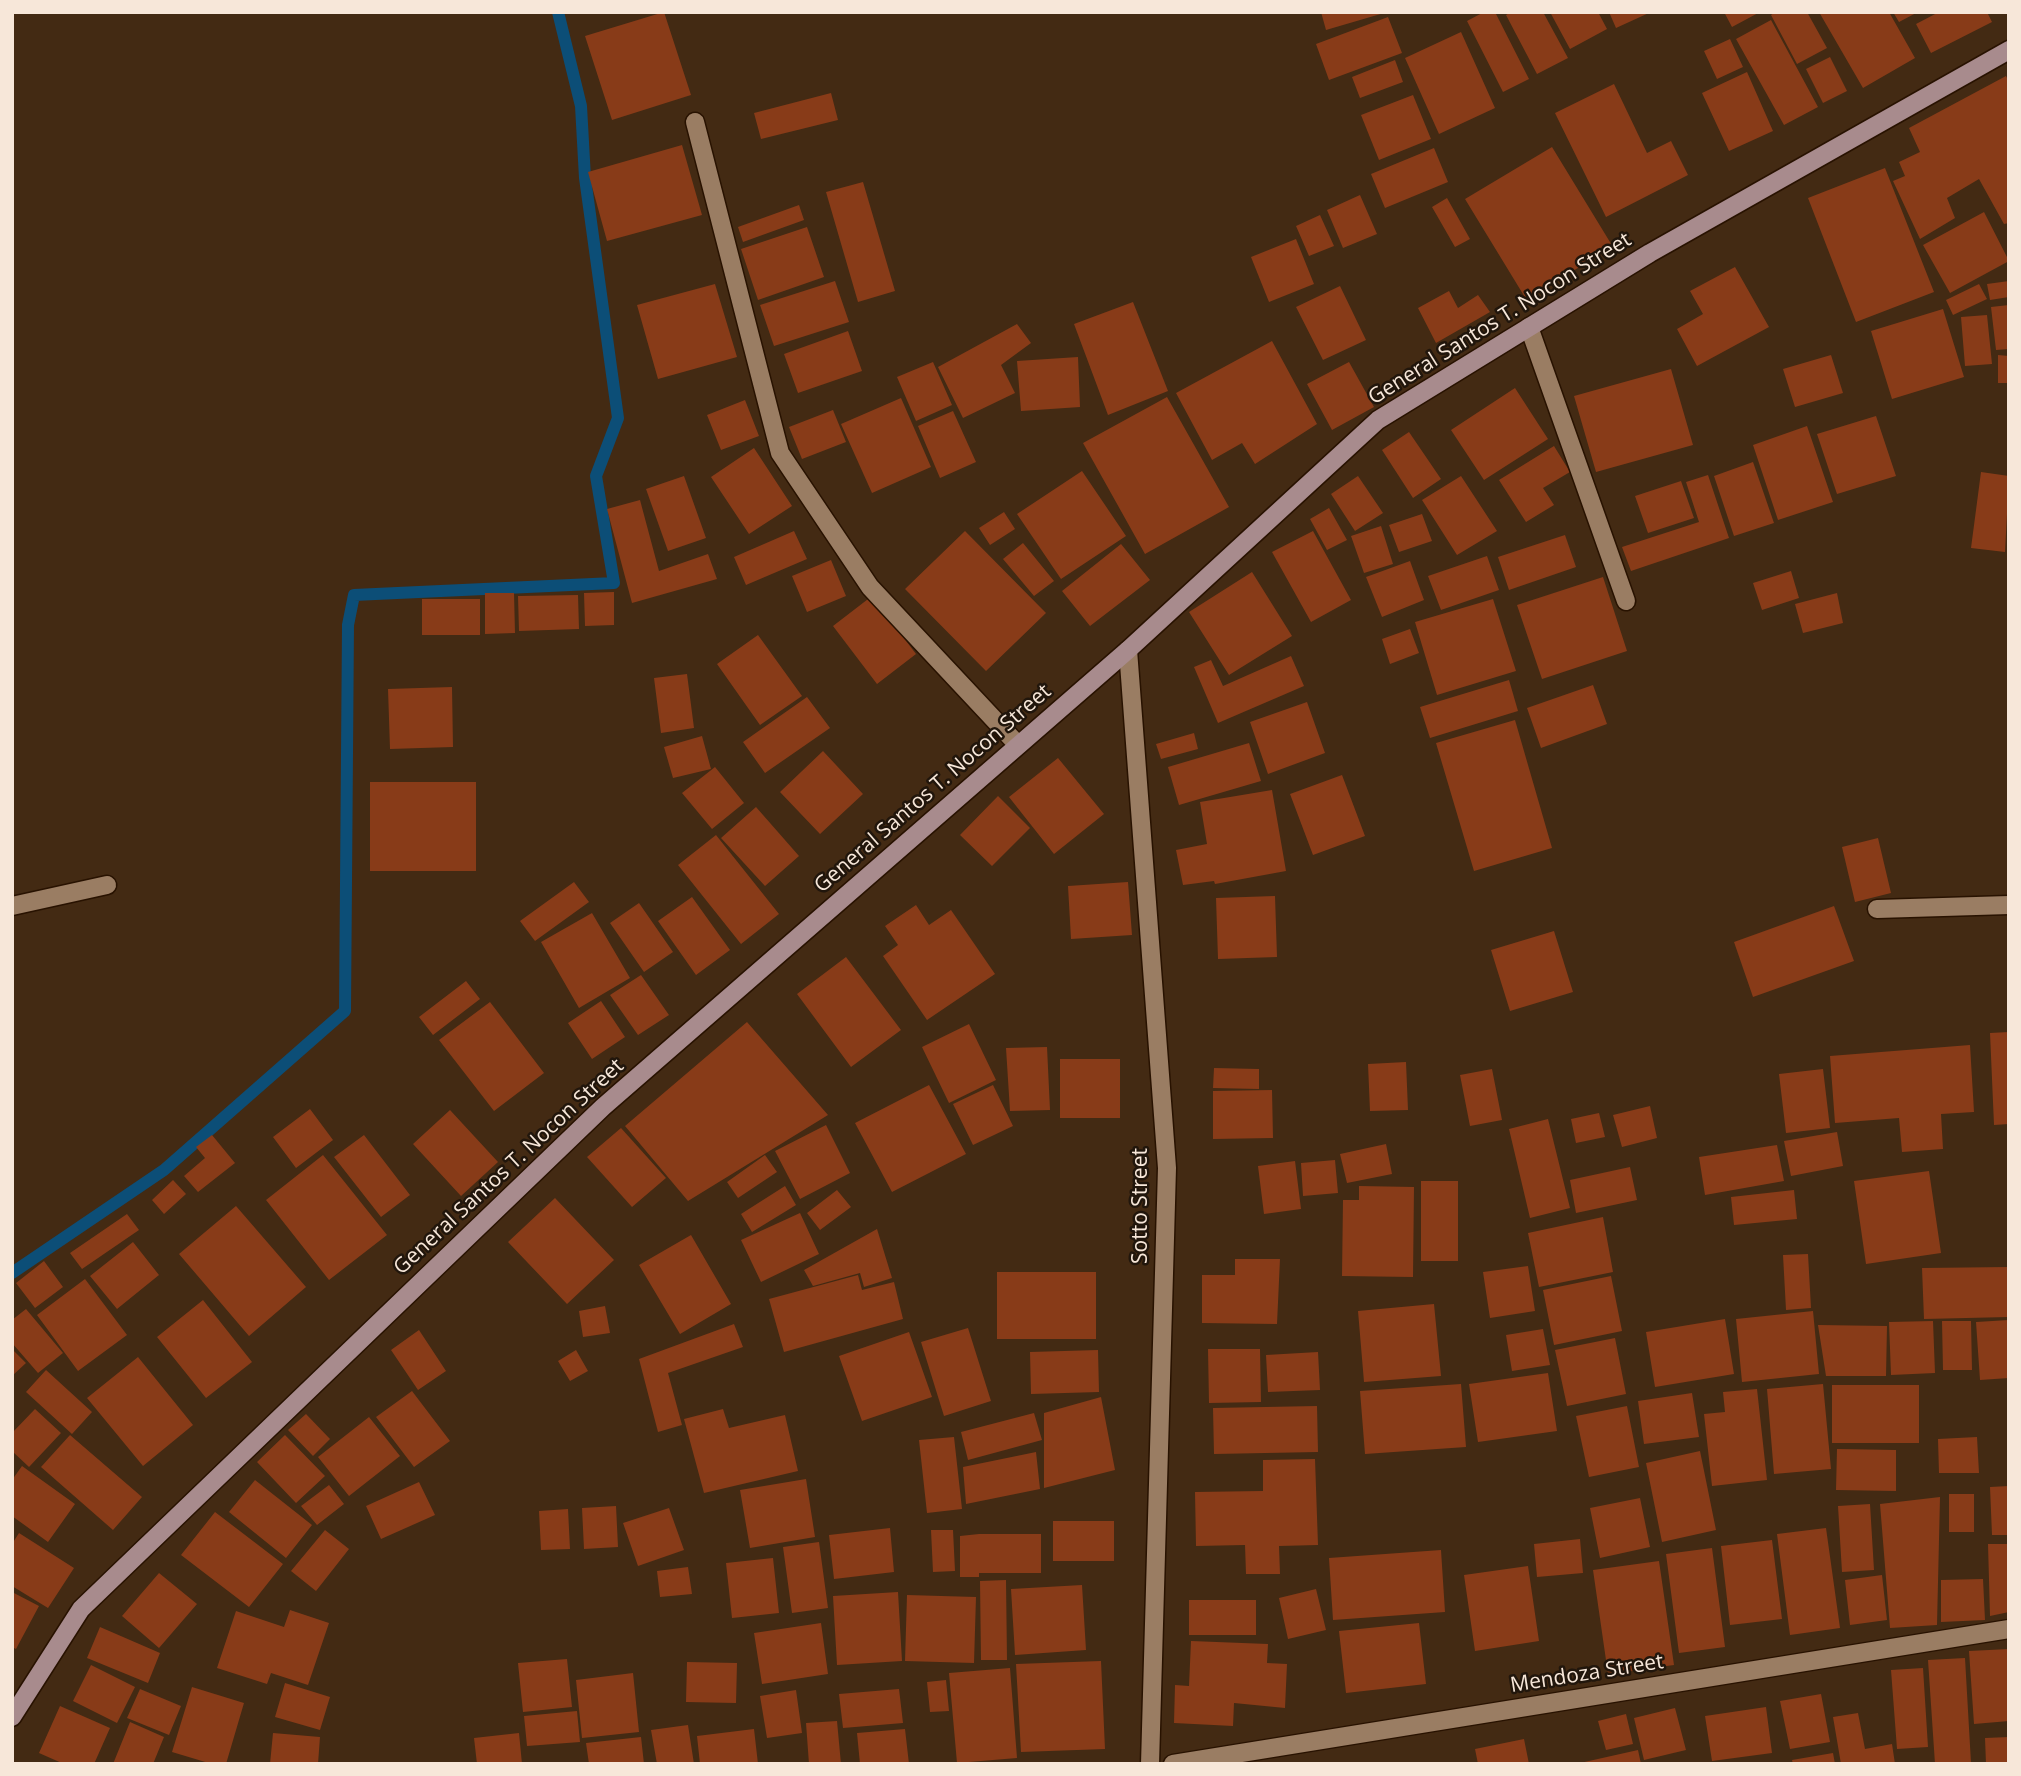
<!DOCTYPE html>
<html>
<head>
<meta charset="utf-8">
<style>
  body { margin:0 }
  #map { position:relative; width:2021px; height:1776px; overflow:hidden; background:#432a13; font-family:"Open Sans",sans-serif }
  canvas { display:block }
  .frame { position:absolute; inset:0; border:14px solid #f7e7d9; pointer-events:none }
</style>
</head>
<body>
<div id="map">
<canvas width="2021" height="1776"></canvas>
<div class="frame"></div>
</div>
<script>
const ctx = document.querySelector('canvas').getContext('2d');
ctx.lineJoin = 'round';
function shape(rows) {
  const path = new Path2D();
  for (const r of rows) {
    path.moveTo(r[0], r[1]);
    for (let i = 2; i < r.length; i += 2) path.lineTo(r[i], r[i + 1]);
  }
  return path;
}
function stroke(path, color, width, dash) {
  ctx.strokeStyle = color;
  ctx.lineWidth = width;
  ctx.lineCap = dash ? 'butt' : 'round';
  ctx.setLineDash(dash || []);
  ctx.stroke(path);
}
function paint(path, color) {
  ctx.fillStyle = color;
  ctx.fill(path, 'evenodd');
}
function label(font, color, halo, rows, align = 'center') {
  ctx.font = font + ' "Open Sans",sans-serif';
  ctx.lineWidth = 5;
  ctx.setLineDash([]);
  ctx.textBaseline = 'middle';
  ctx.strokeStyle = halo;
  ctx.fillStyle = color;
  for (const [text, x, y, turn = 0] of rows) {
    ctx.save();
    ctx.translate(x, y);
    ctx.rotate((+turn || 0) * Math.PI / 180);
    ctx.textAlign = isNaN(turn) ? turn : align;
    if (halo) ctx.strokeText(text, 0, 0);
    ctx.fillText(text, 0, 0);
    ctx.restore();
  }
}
const stream = shape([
  [12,1273,164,1170,345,1011,348,625,354,595,614,583,596,476,618,418,585,178,581,106,558,12]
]);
const building = shape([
  [664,12,691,95,612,120,585,36],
  [1321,12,1384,12,1384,13,1326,30],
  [1484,12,1495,12,1529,79,1503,92,1467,21],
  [1511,12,1543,12,1568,58,1537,74,1506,15],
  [1550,12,1598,12,1607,29,1570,49],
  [1609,12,1651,12,1616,28],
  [1724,12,1760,12,1732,27],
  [1775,12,1807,12,1827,48,1797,64,1771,15],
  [1819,12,1889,12,1915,58,1863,88],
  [1893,12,1918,12,1899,22],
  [1939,12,1987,12,1992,22,1931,53,1916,24],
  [1388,17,1402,53,1329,80,1316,44],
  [1771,20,1818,107,1784,125,1736,39],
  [1461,32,1495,108,1439,134,1405,58],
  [1730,39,1743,67,1717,79,1704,51],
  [1830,57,1847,91,1823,103,1806,69],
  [1395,60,1403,82,1360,98,1352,77],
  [1747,72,1773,131,1729,151,1702,93],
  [2006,76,2009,82,2009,223,2004,224,1979,179,1947,198,1955,218,1920,239,1893,181,1905,176,1899,162,1920,152,1909,128],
  [1614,84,1647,153,1671,141,1688,175,1606,217,1555,113],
  [831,93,838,120,761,139,754,113],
  [1413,95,1431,139,1379,160,1361,115],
  [682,145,702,215,607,241,588,172],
  [1552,147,1613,247,1526,299,1465,199],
  [1434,148,1448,182,1385,208,1371,174],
  [1885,168,1934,292,1856,322,1808,198],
  [863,182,895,291,858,302,826,192],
  [1360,195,1377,234,1343,248,1327,210],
  [1447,198,1470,239,1455,247,1432,207],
  [799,205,804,220,743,242,738,227],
  [1984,212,2009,261,1950,293,1923,245],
  [1320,215,1334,246,1309,256,1296,226],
  [807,227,824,277,758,300,741,249],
  [1296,239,1314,284,1269,302,1251,257],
  [1735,267,1769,327,1697,366,1677,329,1703,314,1690,291],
  [835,281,849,322,774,346,760,305],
  [2009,281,2009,297,1990,300,1987,284],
  [715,284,737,357,658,379,637,305],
  [1979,284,1987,299,1953,315,1946,300],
  [1340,286,1366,340,1323,360,1296,307],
  [1449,291,1458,308,1478,295,1490,312,1436,343,1418,308],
  [1133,302,1168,391,1108,415,1074,324],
  [2009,305,2009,349,1996,350,1991,307],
  [1943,309,1964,377,1892,399,1871,331],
  [1987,315,1992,364,1965,366,1961,317],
  [1017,324,1031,343,1001,365,1015,393,963,418,938,367],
  [848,331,862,371,798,393,784,354],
  [1272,341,1317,424,1255,464,1242,443,1212,460,1176,393],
  [1831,355,1843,393,1795,407,1783,369],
  [1998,355,2009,356,2009,383,1998,383],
  [1078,357,1080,407,1021,411,1017,361],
  [933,362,952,405,916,421,897,377],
  [1349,362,1374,407,1332,430,1307,384],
  [1671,369,1693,445,1596,472,1574,396],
  [1515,388,1548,439,1484,480,1451,430],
  [1167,397,1229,507,1145,554,1083,443],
  [901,398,931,467,872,493,841,424],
  [745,400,759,436,721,450,707,415],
  [833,410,846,442,802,459,789,427],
  [953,411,976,462,940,478,918,426],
  [1876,416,1896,476,1837,494,1817,434],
  [1807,426,1833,502,1778,520,1753,445],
  [1409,432,1441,479,1413,498,1382,450],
  [1554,446,1570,472,1543,488,1554,505,1526,522,1499,480],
  [754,448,792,506,749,534,711,477],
  [1753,462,1774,523,1734,536,1714,476],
  [1082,471,1126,536,1061,579,1017,514],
  [1981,472,2009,476,2005,552,1971,548],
  [1708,475,1729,538,1631,571,1622,547,1699,522,1686,482],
  [684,476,706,538,668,551,646,489],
  [1358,476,1383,513,1355,531,1331,494],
  [1461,476,1497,531,1457,555,1422,500],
  [1681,481,1694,518,1648,533,1635,496],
  [640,500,659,571,708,554,717,579,632,603,607,509],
  [1329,508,1347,540,1327,550,1310,519],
  [1004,512,1015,529,990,545,979,528],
  [1422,514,1432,541,1399,552,1389,525],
  [1381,526,1393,564,1364,573,1351,536],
  [794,531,807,559,746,585,734,557],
  [965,531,1046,613,986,671,905,589],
  [1313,531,1351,600,1311,622,1272,552],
  [1565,535,1576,567,1509,590,1498,557],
  [1023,543,1054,581,1034,596,1003,559],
  [1121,544,1150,580,1090,626,1062,591],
  [1487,556,1499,590,1441,610,1428,576],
  [831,560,846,596,807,612,792,576],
  [1410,561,1424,600,1382,617,1366,577],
  [1791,571,1799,598,1762,610,1753,583],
  [1252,572,1292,636,1229,675,1189,612],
  [1603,577,1627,651,1542,679,1517,605],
  [614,592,614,625,585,626,584,593],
  [485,593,514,593,515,633,485,634],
  [1837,593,1843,623,1803,633,1795,604],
  [578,595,579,629,519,631,518,596],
  [872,596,916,654,877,684,833,626],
  [422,599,480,599,480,635,422,635],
  [1493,599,1516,671,1437,695,1415,622],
  [1410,629,1419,653,1390,664,1382,639],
  [758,635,802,696,760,725,717,664],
  [1291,656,1304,686,1218,723,1194,667,1211,660,1223,686],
  [687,674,694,728,661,733,654,678],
  [1509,680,1518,711,1430,738,1420,707],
  [1593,685,1607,724,1541,748,1527,708],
  [452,687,453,747,390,749,388,689],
  [807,697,830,728,765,773,743,742],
  [1307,702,1325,753,1268,774,1250,722],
  [1515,720,1552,848,1474,871,1436,743],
  [1194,733,1198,749,1161,759,1156,744],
  [702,736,711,769,673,778,664,747],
  [1249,743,1261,781,1179,805,1168,767],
  [823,751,863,794,820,834,780,792],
  [1058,758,1104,814,1054,854,1009,797],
  [715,767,744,803,712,829,682,793],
  [1342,775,1365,836,1313,855,1290,794],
  [370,782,476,782,476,871,370,871],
  [1272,790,1286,871,1215,884,1214,881,1183,885,1176,850,1207,844,1200,802],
  [998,796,1030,828,992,866,960,835],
  [756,807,799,856,765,886,721,838],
  [716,835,779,914,741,944,678,865],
  [1878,838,1891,893,1855,902,1842,847],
  [574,882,589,902,535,941,520,921],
  [1128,882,1132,935,1071,939,1068,886],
  [1275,896,1277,957,1218,959,1216,898],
  [692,897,730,950,696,975,658,921],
  [639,903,673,952,644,972,610,923],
  [916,905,929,925,951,910,995,974,927,1020,883,956,898,945,885,926],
  [1834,906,1854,961,1753,997,1734,942],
  [592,913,630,978,579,1008,541,942],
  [1554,931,1573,992,1510,1011,1491,950],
  [846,957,901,1030,851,1067,797,994],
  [641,975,669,1015,638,1035,610,995],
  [466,981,480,999,433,1035,419,1017],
  [601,1001,625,1037,592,1059,568,1023],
  [490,1002,544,1073,494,1111,439,1040],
  [747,1022,828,1115,688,1201,625,1126],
  [969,1024,996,1080,949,1103,922,1047],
  [2009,1032,2009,1124,1994,1125,1990,1033],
  [1970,1045,1974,1112,1941,1114,1943,1149,1902,1152,1899,1118,1835,1123,1830,1056],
  [1047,1047,1050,1110,1010,1111,1006,1048],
  [1060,1059,1120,1059,1120,1118,1060,1118],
  [1406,1062,1408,1110,1370,1111,1368,1064],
  [1214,1068,1259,1069,1259,1089,1213,1088],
  [1492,1069,1502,1120,1470,1126,1460,1075],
  [1823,1069,1830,1128,1786,1133,1779,1074],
  [929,1085,966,1154,892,1192,855,1123],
  [993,1085,1013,1126,973,1145,953,1104],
  [1272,1090,1273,1138,1213,1139,1213,1091],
  [1650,1106,1657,1138,1622,1147,1613,1115],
  [310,1109,333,1140,296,1168,273,1137],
  [450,1110,498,1162,461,1196,413,1144],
  [1599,1113,1605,1137,1576,1143,1571,1119],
  [1548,1119,1570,1208,1530,1218,1509,1129],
  [826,1125,850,1173,800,1199,775,1151],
  [621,1128,666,1178,632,1207,587,1157],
  [1837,1132,1843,1166,1791,1176,1784,1141],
  [212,1135,235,1163,198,1192,184,1176,205,1158,196,1147],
  [364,1135,410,1195,381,1217,334,1157],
  [1386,1144,1392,1174,1347,1183,1340,1154],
  [1777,1145,1784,1181,1705,1195,1699,1157],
  [323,1155,387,1235,329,1280,266,1200],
  [765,1155,777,1172,738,1198,727,1182],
  [1335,1160,1338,1193,1303,1196,1301,1163],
  [1295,1161,1301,1209,1264,1214,1258,1166],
  [1630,1167,1637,1200,1576,1213,1570,1180],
  [1929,1171,1941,1253,1866,1264,1854,1181],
  [173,1180,186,1194,164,1214,152,1200],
  [1421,1181,1458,1181,1458,1261,1421,1261],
  [785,1186,796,1205,752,1232,741,1214],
  [1359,1186,1414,1187,1413,1277,1342,1276,1343,1200,1359,1200],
  [837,1190,851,1207,820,1230,807,1213],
  [1794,1190,1797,1219,1734,1225,1731,1197],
  [555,1198,614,1260,567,1304,508,1242],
  [236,1206,306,1287,249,1336,179,1254],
  [800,1213,819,1254,761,1282,741,1240],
  [127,1214,139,1230,82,1269,70,1253],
  [1603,1217,1613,1272,1539,1287,1528,1233],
  [877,1229,892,1278,864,1287,860,1273,813,1286,804,1270],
  [691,1235,731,1304,680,1334,639,1265],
  [133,1242,159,1275,117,1309,90,1276],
  [1808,1254,1811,1308,1786,1310,1783,1255],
  [1235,1259,1280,1259,1277,1324,1202,1323,1202,1275,1235,1275],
  [44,1261,63,1287,35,1308,16,1283],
  [1528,1266,1535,1311,1490,1318,1483,1272],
  [2009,1267,2009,1317,1924,1319,1922,1268],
  [997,1272,1096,1272,1096,1339,997,1339],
  [858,1275,862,1290,894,1282,903,1319,784,1352,769,1299],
  [1611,1276,1622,1331,1554,1345,1543,1290],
  [85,1279,127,1335,78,1371,37,1315],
  [203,1300,252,1362,206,1398,157,1337],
  [1434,1304,1441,1376,1364,1382,1358,1311],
  [605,1306,610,1333,583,1337,579,1311],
  [26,1309,63,1353,38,1373,12,1343,12,1320],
  [1813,1311,1819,1374,1742,1382,1736,1319],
  [1725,1319,1734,1374,1655,1387,1646,1332],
  [2009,1320,2009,1378,1980,1380,1976,1322],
  [1933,1321,1935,1373,1891,1375,1889,1322],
  [1942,1321,1971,1321,1972,1370,1943,1370],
  [734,1324,743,1347,668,1373,682,1425,658,1432,639,1359],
  [1818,1325,1887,1326,1886,1376,1826,1376],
  [968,1328,991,1401,944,1416,921,1342],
  [1543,1329,1550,1365,1512,1371,1506,1335],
  [419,1330,446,1371,418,1390,391,1350],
  [909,1332,932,1397,862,1421,839,1356],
  [1615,1338,1626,1394,1567,1406,1555,1350],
  [12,1349,26,1363,12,1376],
  [1208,1349,1260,1349,1261,1402,1209,1403],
  [576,1350,588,1371,570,1381,558,1361],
  [1098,1350,1099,1392,1031,1394,1030,1352],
  [1318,1352,1320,1390,1268,1392,1266,1355],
  [138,1357,193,1425,143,1466,87,1398],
  [46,1370,92,1412,72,1434,26,1392],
  [1548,1373,1557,1431,1478,1442,1469,1384],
  [1461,1384,1466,1447,1365,1454,1360,1391],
  [1823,1384,1831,1469,1774,1474,1767,1389],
  [1832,1385,1919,1385,1919,1443,1832,1443],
  [1757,1389,1767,1480,1712,1486,1704,1414,1725,1412,1723,1392],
  [412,1391,450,1441,414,1467,376,1417],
  [1692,1393,1699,1437,1644,1444,1638,1401],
  [1101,1397,1115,1470,1044,1488,1044,1413],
  [1317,1406,1318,1452,1214,1454,1213,1408],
  [1627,1406,1639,1467,1589,1477,1576,1416],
  [35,1409,61,1433,29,1467,12,1451,12,1433],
  [723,1409,729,1428,785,1415,798,1471,704,1493,684,1419],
  [1034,1413,1042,1440,968,1460,961,1432],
  [306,1414,330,1439,313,1456,288,1430],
  [369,1417,400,1456,349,1496,318,1457],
  [70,1435,142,1497,113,1530,41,1467],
  [285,1435,325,1476,296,1503,257,1462],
  [954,1437,962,1509,927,1513,919,1440],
  [1977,1437,1979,1473,1939,1473,1938,1439],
  [1837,1449,1896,1450,1896,1491,1836,1490],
  [1700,1451,1716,1530,1662,1542,1646,1463],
  [1036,1452,1040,1489,966,1504,963,1467],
  [1315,1459,1318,1545,1279,1546,1280,1574,1246,1574,1245,1545,1196,1546,1195,1492,1263,1491,1263,1460],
  [22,1466,75,1504,48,1542,12,1516,12,1480],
  [806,1479,815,1537,750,1548,740,1490],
  [255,1480,312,1525,286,1558,229,1512],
  [419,1482,435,1515,381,1539,366,1506],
  [329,1485,344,1504,317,1525,301,1506],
  [2009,1486,2009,1535,1992,1535,1990,1487],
  [1949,1494,1974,1494,1974,1532,1949,1532],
  [1940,1497,1937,1625,1890,1628,1880,1504],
  [1640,1498,1650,1547,1600,1558,1590,1508],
  [1870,1504,1874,1570,1842,1572,1838,1506],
  [616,1506,618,1547,584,1549,582,1508],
  [669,1508,684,1550,638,1566,623,1523],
  [568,1509,570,1549,541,1550,539,1511],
  [215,1512,283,1564,249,1607,181,1555],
  [1053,1521,1114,1521,1114,1561,1053,1561],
  [890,1528,894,1572,834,1579,829,1535],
  [1826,1528,1840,1628,1790,1635,1777,1534],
  [325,1530,349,1549,316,1591,291,1571],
  [931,1530,953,1530,955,1571,933,1572],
  [19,1533,74,1568,48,1608,12,1586,12,1544],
  [979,1534,1041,1534,1041,1573,979,1573,979,1577,960,1577,960,1536],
  [1580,1539,1583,1573,1537,1577,1534,1544],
  [1772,1540,1782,1619,1730,1625,1721,1546],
  [819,1542,828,1608,792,1613,783,1547],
  [1988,1544,2009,1544,2009,1612,1990,1616],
  [1712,1548,1725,1647,1679,1653,1666,1554],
  [1441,1550,1445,1612,1333,1620,1329,1558],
  [773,1558,779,1613,732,1618,726,1563],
  [1659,1561,1674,1665,1608,1674,1593,1570],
  [1528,1566,1539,1641,1475,1651,1464,1575],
  [688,1567,692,1594,660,1597,657,1571],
  [159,1573,197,1604,159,1648,122,1616],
  [1882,1575,1887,1620,1850,1625,1845,1580],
  [1983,1579,1985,1620,1941,1622,1941,1580],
  [1006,1580,1007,1660,981,1660,980,1581],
  [1082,1585,1086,1650,1015,1655,1011,1589],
  [1316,1589,1326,1630,1288,1639,1279,1598],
  [12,1592,39,1606,16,1649,12,1647],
  [898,1592,902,1661,837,1665,833,1596],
  [907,1595,976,1597,974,1663,905,1661],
  [1189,1600,1256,1600,1256,1635,1189,1635],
  [290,1610,329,1623,308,1685,271,1673,267,1684,217,1668,236,1611,284,1627],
  [821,1623,828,1674,762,1684,754,1633],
  [1419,1623,1426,1684,1346,1693,1339,1631],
  [100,1627,160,1653,148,1683,87,1658],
  [1191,1641,1268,1644,1267,1663,1287,1664,1285,1708,1234,1703,1233,1726,1174,1723,1175,1685,1189,1686],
  [2009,1649,2009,1721,1974,1724,1969,1651],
  [1965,1658,1971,1763,1935,1764,1928,1660],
  [567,1659,572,1707,523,1712,518,1663],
  [1101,1661,1105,1749,1021,1752,1016,1664],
  [687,1662,737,1663,736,1703,686,1702],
  [91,1665,135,1687,117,1723,73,1701],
  [1010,1668,1017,1758,957,1763,949,1673],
  [1923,1668,1928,1747,1897,1749,1891,1670],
  [633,1673,639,1732,582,1738,576,1680],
  [946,1680,949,1711,930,1712,927,1682],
  [285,1683,330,1697,320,1730,275,1717],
  [192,1687,244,1703,226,1764,212,1764,172,1752],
  [140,1689,181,1706,169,1735,127,1718],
  [899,1689,903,1723,843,1728,839,1694],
  [796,1690,802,1733,767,1738,760,1696],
  [1821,1694,1830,1742,1790,1749,1780,1701],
  [60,1706,110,1728,94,1764,64,1764,39,1753],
  [1766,1707,1772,1753,1712,1761,1705,1716],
  [1675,1708,1686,1750,1644,1760,1634,1718],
  [577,1711,580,1742,527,1746,524,1716],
  [1858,1713,1865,1749,1892,1744,1895,1764,1841,1764,1833,1717],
  [1626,1714,1633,1744,1606,1750,1598,1721],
  [837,1721,841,1764,809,1764,806,1723],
  [130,1722,164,1737,153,1764,113,1764],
  [688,1725,694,1764,657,1764,651,1730],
  [754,1729,758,1764,700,1764,697,1736],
  [905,1729,909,1764,860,1764,857,1733],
  [273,1733,320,1737,318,1764,270,1764],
  [519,1733,522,1764,477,1764,474,1738],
  [641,1737,644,1764,589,1764,586,1743],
  [2009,1737,2009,1764,1986,1764,1985,1738],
  [1524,1739,1529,1764,1478,1764,1475,1749],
  [1638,1750,1641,1764,1580,1764,1580,1763],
  [1833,1753,1835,1764,1793,1764,1792,1760]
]);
const service = shape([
  [12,906,107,885]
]);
const minor = shape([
  [695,122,780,453,870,587,1018,745],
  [1529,327,1626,601],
  [1128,650,1167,1168,1150,1764],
  [1877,909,2009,905],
  [1173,1764,2009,1629]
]);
const secondary = shape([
  [12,1717,81,1609,603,1107,1128,650,1378,420,1650,253,2009,50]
]);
const streetNames = [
  ["General Santos T. Nocon Street",1500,319,-32],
  ["General Santos T. Nocon Street",933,789,-41],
  ["General Santos T. Nocon Street",509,1167,-43],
  ["Sotto Street",1141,1206,-90],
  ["Mendoza Street",1587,1674,-9]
];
stroke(stream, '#0c4e77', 12);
paint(building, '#883b18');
stroke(service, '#281200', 21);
stroke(minor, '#281200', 21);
stroke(secondary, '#281200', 21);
stroke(service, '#9a7d63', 18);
stroke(minor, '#9a7d63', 18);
stroke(secondary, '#a88b8d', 18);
label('21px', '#f7e7d9', '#21160c', streetNames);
</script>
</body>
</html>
